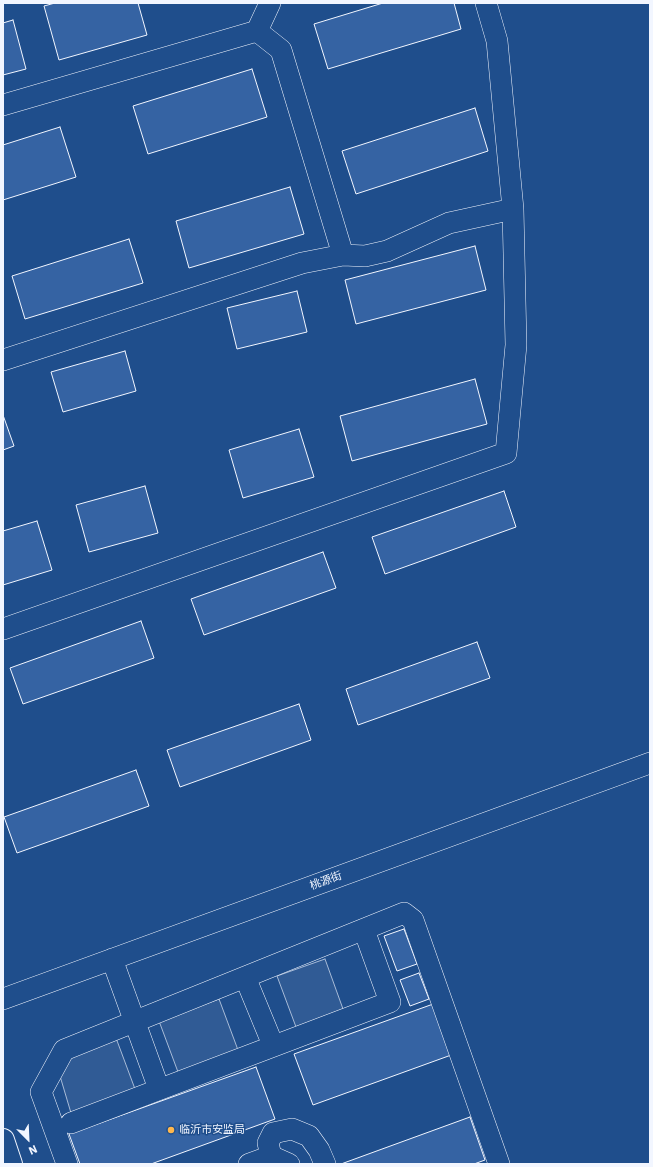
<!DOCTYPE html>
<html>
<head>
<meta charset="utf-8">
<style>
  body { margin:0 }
  #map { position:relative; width:653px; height:1167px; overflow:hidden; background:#1f4e8c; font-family:"IBM Plex Sans",sans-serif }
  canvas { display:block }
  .frame { position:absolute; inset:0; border:4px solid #f2f6ff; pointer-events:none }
  .north { position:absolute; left:8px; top:1119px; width:40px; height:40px; -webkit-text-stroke:3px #1f4e8c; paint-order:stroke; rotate:156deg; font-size:11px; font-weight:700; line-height:16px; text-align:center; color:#f2f6ff }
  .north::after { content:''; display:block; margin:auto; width:14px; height:18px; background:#f2f6ff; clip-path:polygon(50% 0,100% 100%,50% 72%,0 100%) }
</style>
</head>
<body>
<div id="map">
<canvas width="653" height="1167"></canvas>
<div class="frame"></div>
<div class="north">N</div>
</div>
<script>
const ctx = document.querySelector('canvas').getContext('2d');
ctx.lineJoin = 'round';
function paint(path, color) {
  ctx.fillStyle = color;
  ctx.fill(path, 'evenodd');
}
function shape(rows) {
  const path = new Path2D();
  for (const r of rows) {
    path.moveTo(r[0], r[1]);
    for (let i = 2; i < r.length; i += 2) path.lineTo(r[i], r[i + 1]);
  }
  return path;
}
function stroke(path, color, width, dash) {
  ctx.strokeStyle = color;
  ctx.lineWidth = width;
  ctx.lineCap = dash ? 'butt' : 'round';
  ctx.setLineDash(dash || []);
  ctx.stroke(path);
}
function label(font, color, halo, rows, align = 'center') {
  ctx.font = font + ' "IBM Plex Sans","Noto Sans SC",sans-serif';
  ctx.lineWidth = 3;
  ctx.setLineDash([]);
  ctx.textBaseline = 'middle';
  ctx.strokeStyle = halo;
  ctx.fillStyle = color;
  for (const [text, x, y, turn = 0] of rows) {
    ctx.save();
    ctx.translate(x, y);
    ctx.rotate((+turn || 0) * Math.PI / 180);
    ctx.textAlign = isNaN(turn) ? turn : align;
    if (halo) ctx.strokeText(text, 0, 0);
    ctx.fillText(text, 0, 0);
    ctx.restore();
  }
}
const built = shape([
  [325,959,343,1009,296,1027,277,976,325,959],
  [219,999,238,1050,178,1072,159,1021,219,999],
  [116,1038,135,1089,71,1113,60,1076,69,1056,116,1038]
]);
const building = shape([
  [55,3,138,3,147,35,59,60,44,6,55,3],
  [383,3,454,3,461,29,328,69,314,24,383,3],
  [13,20,26,69,3,75,3,23,13,20],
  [252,69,267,117,148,154,133,106,252,69],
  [475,108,488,151,356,194,342,151,475,108],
  [60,127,76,177,3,200,3,145,60,127],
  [290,187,304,234,189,268,176,221,290,187],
  [129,239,143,283,25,319,12,276,129,239],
  [475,246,486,290,356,324,345,280,475,246],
  [297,291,307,332,237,349,227,308,297,291],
  [125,351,136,391,63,412,51,372,125,351],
  [475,379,487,424,352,461,340,416,475,379],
  [3,415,14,446,3,450,3,415],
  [299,429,314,477,243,498,229,450,299,429],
  [145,486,158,533,89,552,76,505,145,486],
  [504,491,516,527,385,574,372,537,504,491],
  [37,521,52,570,3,585,3,531,37,521],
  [323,552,336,588,204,635,191,599,323,552],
  [141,621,154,658,23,704,10,668,141,621],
  [477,642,490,678,358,725,346,689,477,642],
  [299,704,311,740,180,787,167,750,299,704],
  [136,770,149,806,17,853,4,817,136,770],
  [404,929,417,964,397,971,384,936,404,929],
  [419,973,429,999,410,1006,400,980,419,973],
  [436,1003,454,1054,313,1105,294,1054,436,1003],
  [256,1067,275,1119,151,1164,80,1164,69,1134,256,1067],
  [470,1117,485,1160,474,1164,341,1164,470,1117]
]);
const minor = shape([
  [257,31,270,3],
  [3,105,257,31,281,50,343,255],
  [3,360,302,263,343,255,365,256,387,251,449,223,513,209],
  [3,629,506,453,516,345,513,209,497,41,486,3],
  [112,959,159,1089],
  [245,977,273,1045],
  [3,999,650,763],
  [71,1123,390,1002,364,930],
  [271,1156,268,1143,273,1133,292,1129,309,1136,319,1150,325,1164],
  [67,1164,41,1092,64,1050,404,913,413,920,499,1164],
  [249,1164,271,1156,289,1164]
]);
const major = shape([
  [3,1140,11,1164]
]);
const markers = [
  [171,1130,4,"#ffb74d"]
];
const streetNames = [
  ["桃源街",326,881,-20]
];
const poiNames = [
  ["临沂市安监局",179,1130]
];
paint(built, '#305b95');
stroke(built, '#a8bbd7', 1);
paint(building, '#3563a3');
stroke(building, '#f2f6ff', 1);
stroke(minor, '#f2f6ff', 22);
stroke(major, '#f2f6ff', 24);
stroke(minor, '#1f4e8c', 21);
stroke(major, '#1f4e8c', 22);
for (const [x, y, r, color] of markers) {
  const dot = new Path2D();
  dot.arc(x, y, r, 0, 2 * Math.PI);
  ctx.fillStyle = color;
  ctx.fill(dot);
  stroke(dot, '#1f4e8c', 1.5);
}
label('11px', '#f2f6ff', '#1f4e8c', streetNames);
label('11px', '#f2f6ff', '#1f4e8c', poiNames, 'left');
</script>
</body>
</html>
